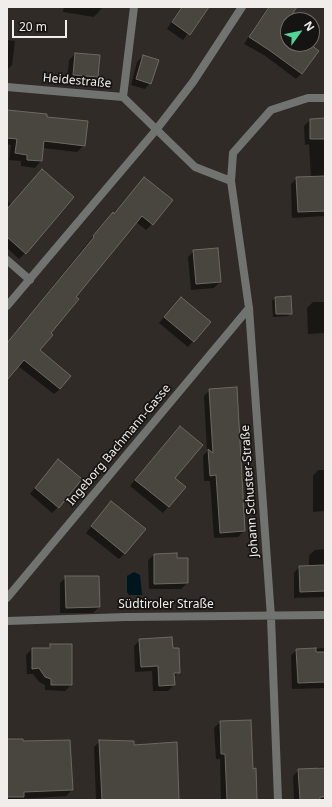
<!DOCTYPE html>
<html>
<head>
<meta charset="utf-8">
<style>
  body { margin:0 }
  #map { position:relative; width:332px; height:807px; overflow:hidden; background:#302b26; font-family:"Noto Sans",sans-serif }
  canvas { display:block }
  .frame { position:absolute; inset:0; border:8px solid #f1edeb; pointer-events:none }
  .north { position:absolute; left:280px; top:12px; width:40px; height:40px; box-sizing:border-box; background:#161412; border:1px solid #6e6b69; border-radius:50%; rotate:57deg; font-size:11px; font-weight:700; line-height:16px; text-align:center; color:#f1edeb }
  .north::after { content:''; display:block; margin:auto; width:14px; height:18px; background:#53d397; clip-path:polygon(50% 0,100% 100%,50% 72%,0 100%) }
  .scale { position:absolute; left:12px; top:20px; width:55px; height:18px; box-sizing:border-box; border:2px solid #f1edeb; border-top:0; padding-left:5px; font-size:12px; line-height:14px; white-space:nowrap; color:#f1edeb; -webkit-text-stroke:3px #161412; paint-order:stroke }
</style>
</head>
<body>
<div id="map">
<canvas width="332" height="807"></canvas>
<div class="frame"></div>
<div class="north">N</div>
<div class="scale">20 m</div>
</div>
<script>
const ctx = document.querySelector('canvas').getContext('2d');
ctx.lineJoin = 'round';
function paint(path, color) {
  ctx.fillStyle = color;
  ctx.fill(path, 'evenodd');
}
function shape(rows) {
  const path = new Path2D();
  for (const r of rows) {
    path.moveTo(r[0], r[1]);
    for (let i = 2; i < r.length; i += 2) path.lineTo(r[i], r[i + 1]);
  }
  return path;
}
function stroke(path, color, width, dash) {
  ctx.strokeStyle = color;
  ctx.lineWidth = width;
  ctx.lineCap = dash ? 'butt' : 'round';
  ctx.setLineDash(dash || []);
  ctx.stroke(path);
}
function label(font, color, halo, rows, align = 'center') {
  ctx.font = font + ' "Noto Sans",sans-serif';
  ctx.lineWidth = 3.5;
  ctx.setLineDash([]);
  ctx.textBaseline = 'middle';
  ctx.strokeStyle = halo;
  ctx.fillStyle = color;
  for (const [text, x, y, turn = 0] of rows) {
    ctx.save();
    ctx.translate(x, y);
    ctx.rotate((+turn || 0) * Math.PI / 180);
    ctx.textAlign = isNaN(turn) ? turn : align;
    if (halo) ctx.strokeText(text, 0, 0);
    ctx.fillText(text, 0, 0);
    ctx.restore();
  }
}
const water = shape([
  [134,572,140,575,142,595,129,595,127,592,127,576]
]);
const shadow = shape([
  [64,7,103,7,94,17,63,12],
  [181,7,207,7,183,40,167,29],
  [268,7,287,7,288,44,308,44,302,73,296,79,264,55,244,44],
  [7,40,15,41,12,65,7,70],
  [75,54,97,77,91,83,67,81,69,60],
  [143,56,150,83,145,89,131,85,137,62],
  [7,111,46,118,84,145,77,152,43,148,41,161,35,168,21,166,21,161,9,160,11,145,7,144],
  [325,119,325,216,292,218,291,184,297,178,311,178,309,144,305,145,304,126,310,120],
  [144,178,152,224,146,230,136,222,74,297,39,350,60,389,54,394,18,366,7,379,7,343,107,219,114,214],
  [7,200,12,205,25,253,19,259,7,248],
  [194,251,220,282,214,288,191,290,188,257],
  [275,298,291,313,288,316,273,317,272,301],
  [313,302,325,302,325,333,308,334,307,308],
  [175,304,193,341,188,347,159,323],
  [210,390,244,531,238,537,214,538,210,481,204,481,203,456,207,451,204,396],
  [174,433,174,478,185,487,163,513,130,486],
  [53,466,58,507,52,513,30,494],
  [318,470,325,470,325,511,313,512,313,476],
  [111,502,125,553,119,559,86,533],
  [325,549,325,597,294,598,294,573,299,567,309,566,309,555,315,550],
  [154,555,176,559,187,583,181,589,149,589,148,560],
  [66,577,99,607,93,613,60,613,60,583],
  [140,640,172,649,179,672,173,678,174,685,168,691,153,691,152,671,135,672,134,646],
  [51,645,71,685,65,691,45,690,45,685,39,682,33,674,27,674,26,655,32,649,47,649],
  [325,648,325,688,292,689,291,655,297,650],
  [220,722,252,770,256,800,221,800,220,759,216,759,214,728],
  [7,741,69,741,72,790,66,796,7,800],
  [100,741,133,746,178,800,96,800,94,747],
  [325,766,325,800,294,800,293,776,299,770,316,769,319,767]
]);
const building = shape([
  [182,7,209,7,190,35,172,22,182,7],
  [269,7,297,7,288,20,288,44,310,44,319,51,302,74,269,50,249,37,269,7],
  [75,53,100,55,98,77,73,75,75,53],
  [143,55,159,60,151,84,136,79,143,55],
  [7,110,47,114,47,117,88,121,85,146,44,141,42,161,27,160,27,155,15,153,17,139,7,138,7,110],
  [325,118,325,139,310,139,310,119,325,118],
  [42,169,74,197,26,254,7,237,7,209,42,169],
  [325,176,325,211,298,212,296,177,325,176],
  [144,177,173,200,153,225,142,216,76,297,79,299,51,333,53,335,40,350,71,376,60,389,24,360,7,380,7,343,94,237,93,236,113,212,114,214,144,177],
  [218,248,221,282,196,284,193,250,218,248],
  [291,296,292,314,276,314,275,297,291,296],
  [181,297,211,322,194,342,164,317,181,297],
  [237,387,245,531,220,533,216,475,210,476,208,449,213,453,209,389,237,387],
  [180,426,203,445,175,478,186,487,169,507,135,480,180,426],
  [58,459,82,479,59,508,35,488,58,459],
  [111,501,146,529,125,554,91,526,111,501],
  [177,553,177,558,188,558,188,583,154,584,154,554,177,553],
  [325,565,325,591,300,592,299,566,325,565],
  [65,576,99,576,100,607,66,608,65,576],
  [172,637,173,648,179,648,180,673,174,673,175,685,159,686,158,666,141,667,139,639,172,637],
  [50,644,72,644,72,685,51,685,51,679,45,677,39,668,32,669,32,648,50,648,50,644],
  [316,648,316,652,325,652,325,682,298,683,296,649,316,648],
  [251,720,253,769,256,768,257,800,227,800,225,754,221,754,220,721,251,720],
  [7,739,23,739,23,741,70,740,73,790,24,792,24,797,7,797,7,739],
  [99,740,134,741,134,745,177,742,179,800,102,800,99,740],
  [325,768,325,797,320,797,320,800,300,800,298,769,325,768]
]);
const minor = shape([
  [7,87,123,97,195,167,231,181,233,153,271,110,308,98,325,98],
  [123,97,134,7],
  [231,181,249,308,271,617,278,800],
  [7,260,30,280],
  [7,306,156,130,193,82,242,7],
  [7,598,249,308],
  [7,621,126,617,325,615]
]);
const streetNames = [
  ["Heidestraße",77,81,5],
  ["Ingeborg Bachmann-Gasse",119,445,-50],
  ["Johann Schuster-Straße",250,491,-94],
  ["Südtiroler Straße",166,605]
];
paint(water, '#00161f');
paint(shadow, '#0007');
paint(building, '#49453f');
stroke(building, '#6d6862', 1);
stroke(minor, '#717371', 8);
label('12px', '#f1edeb', '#161412', streetNames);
</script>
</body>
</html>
